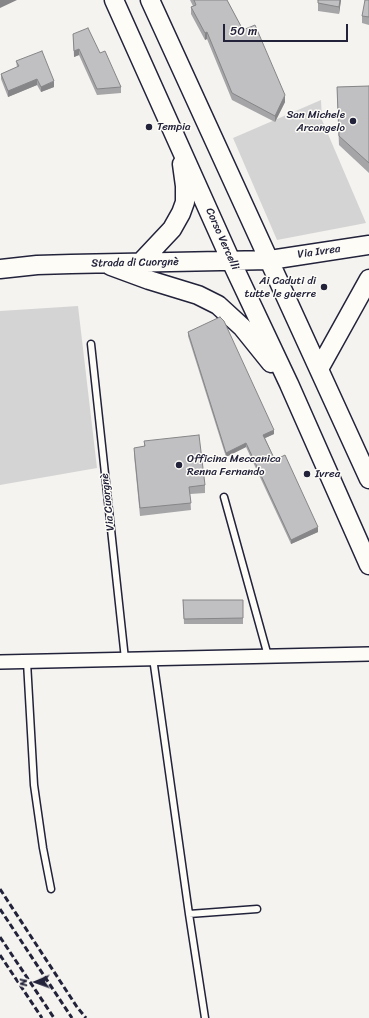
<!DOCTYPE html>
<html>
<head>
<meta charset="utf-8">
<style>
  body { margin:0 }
  #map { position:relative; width:369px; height:1018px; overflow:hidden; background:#f4f3ef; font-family:Sriracha,sans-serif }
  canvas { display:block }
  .north { position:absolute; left:16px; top:962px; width:40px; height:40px; -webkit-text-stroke:3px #fdfcf7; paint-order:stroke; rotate:268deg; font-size:11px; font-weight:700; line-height:16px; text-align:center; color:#22223b }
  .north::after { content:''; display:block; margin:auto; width:14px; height:18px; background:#22223b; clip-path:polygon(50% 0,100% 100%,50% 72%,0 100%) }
  .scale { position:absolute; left:223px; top:24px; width:125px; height:18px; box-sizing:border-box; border:2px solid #22223b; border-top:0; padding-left:5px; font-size:12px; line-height:14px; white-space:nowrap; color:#22223b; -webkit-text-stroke:3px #fdfcf7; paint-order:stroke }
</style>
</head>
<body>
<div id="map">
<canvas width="369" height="1018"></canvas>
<div class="north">N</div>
<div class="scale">50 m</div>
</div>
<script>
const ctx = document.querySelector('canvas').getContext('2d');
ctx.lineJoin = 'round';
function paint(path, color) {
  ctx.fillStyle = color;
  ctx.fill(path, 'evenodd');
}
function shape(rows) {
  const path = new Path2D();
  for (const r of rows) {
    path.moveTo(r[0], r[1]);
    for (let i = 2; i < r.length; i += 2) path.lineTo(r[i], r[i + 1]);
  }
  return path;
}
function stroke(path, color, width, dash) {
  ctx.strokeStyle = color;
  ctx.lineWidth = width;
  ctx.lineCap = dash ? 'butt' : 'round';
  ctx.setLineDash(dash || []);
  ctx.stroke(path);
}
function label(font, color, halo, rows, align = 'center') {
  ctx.font = font + ' Sriracha,sans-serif';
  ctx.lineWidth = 3;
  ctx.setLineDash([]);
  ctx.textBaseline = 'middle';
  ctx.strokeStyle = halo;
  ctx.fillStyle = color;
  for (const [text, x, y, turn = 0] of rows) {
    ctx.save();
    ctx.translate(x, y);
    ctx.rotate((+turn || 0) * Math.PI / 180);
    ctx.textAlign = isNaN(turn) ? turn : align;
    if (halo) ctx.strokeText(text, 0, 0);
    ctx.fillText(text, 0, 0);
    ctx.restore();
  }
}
const green = shape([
  [321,100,322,120,366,223,277,240,233,138],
  [78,306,97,468,0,485,0,311]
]);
const lane = shape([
  [91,344,125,659],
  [224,497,268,656],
  [153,658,189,914,205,1018],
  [27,662,34,785,43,848,51,889],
  [189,914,257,909]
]);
const street = shape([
  [0,662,369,654]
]);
const secondary = shape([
  [114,0,231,261,289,384,369,565],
  [150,0,369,479],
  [141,262,172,229,181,213,185,202,185,186,182,164],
  [111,266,149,280,198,295,218,305,242,327,271,363],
  [0,269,37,265,71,264,270,260,369,245],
  [319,369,369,279]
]);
const rail = shape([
  [0,889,77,1007,86,1018],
  [0,909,72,1018],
  [0,937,54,1018],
  [0,955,42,1018]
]);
const wall = shape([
  [190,0,227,0,243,30,285,102,275,122,232,100,207,39,205,40,191,14,191,7,193,6],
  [341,0,339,14,318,11,318,3],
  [369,0,369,25,362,23,362,16],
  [73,34,100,53,121,87,121,93,97,95,79,55,74,57],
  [16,61,54,87,41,92,37,85,8,97,1,79,1,74,17,67],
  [369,86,369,173,339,145,337,97,337,87],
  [188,332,274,434,265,438,275,460,318,532,291,544,246,447,226,457,188,336],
  [144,441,205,485,205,493,190,494,191,510,140,516,134,455,134,448,144,447],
  [183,600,243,600,243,624,184,624]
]);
const shadedWall = shape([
  [0,0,17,0,0,8],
  [340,0,341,0,339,14,339,7],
  [207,32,207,39,205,40,205,33],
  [79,49,79,55,74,57,74,51],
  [37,79,37,85,8,97,8,91],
  [54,81,54,87,41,92,41,87],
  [285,95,285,102,275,122,275,116],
  [274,430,274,434,263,439,263,435],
  [246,443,246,447,226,457,226,453],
  [318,527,318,532,291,544,291,540]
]);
const building = shape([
  [194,0,227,0,243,30,255,25,285,95,275,116,232,93,207,32,205,33,191,7,196,5,194,0],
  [318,0,340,0,339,7,318,3,318,0],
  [365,0,369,0,369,17,362,16,365,0],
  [88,28,100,53,105,51,121,87,97,89,79,49,74,51,73,34,88,28],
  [42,51,54,81,41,87,37,79,8,91,1,74,19,66,16,61,42,51],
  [369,86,369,163,339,136,337,87,369,86],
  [220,317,224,321,274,430,263,435,275,460,285,455,318,527,291,540,246,443,226,453,188,332,220,317],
  [199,435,205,485,189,487,191,503,140,508,134,448,145,446,144,441,199,435],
  [183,600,243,600,243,618,184,619,183,600]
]);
const markers = [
  [353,121,4,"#22223b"],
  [149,127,4,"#22223b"],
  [324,287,4,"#22223b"],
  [179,465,4,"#22223b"],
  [307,474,4,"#22223b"]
];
const poiNames = [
  ["San Michele",345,115,"right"],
  ["Arcangelo",345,128,"right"],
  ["Tempia",157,127],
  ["Ai Caduti di",316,281,"right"],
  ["tutte le guerre",316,294,"right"],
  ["Officina Meccanica",187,459],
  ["Renna Fernando",187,472],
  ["Ivrea",315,474]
];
const streetNames = [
  ["Corso Vercelli",222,239,66],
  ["Via Ivrea",319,252,-8],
  ["Strada di Cuorgnè",135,263,-1],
  ["Via Cuorgnè",108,502,-96]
];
paint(green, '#d5d4d5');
stroke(lane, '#22223b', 9);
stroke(street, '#22223b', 16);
stroke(secondary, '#22223b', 21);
stroke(lane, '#fdfcf7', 6);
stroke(street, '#fdfcf7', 13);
stroke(secondary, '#fdfcf7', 18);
stroke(rail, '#22223b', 3, [6, 3]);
paint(wall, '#a5a4a7');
paint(shadedWall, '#868688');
paint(building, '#c0bfc2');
stroke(building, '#868688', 1);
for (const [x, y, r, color] of markers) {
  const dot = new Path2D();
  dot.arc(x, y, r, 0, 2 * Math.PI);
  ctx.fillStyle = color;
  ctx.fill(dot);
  stroke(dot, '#fdfcf7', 1.5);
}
label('11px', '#22223b', '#fdfcf7', poiNames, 'left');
label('11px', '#22223b', '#fdfcf7', streetNames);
</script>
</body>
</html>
